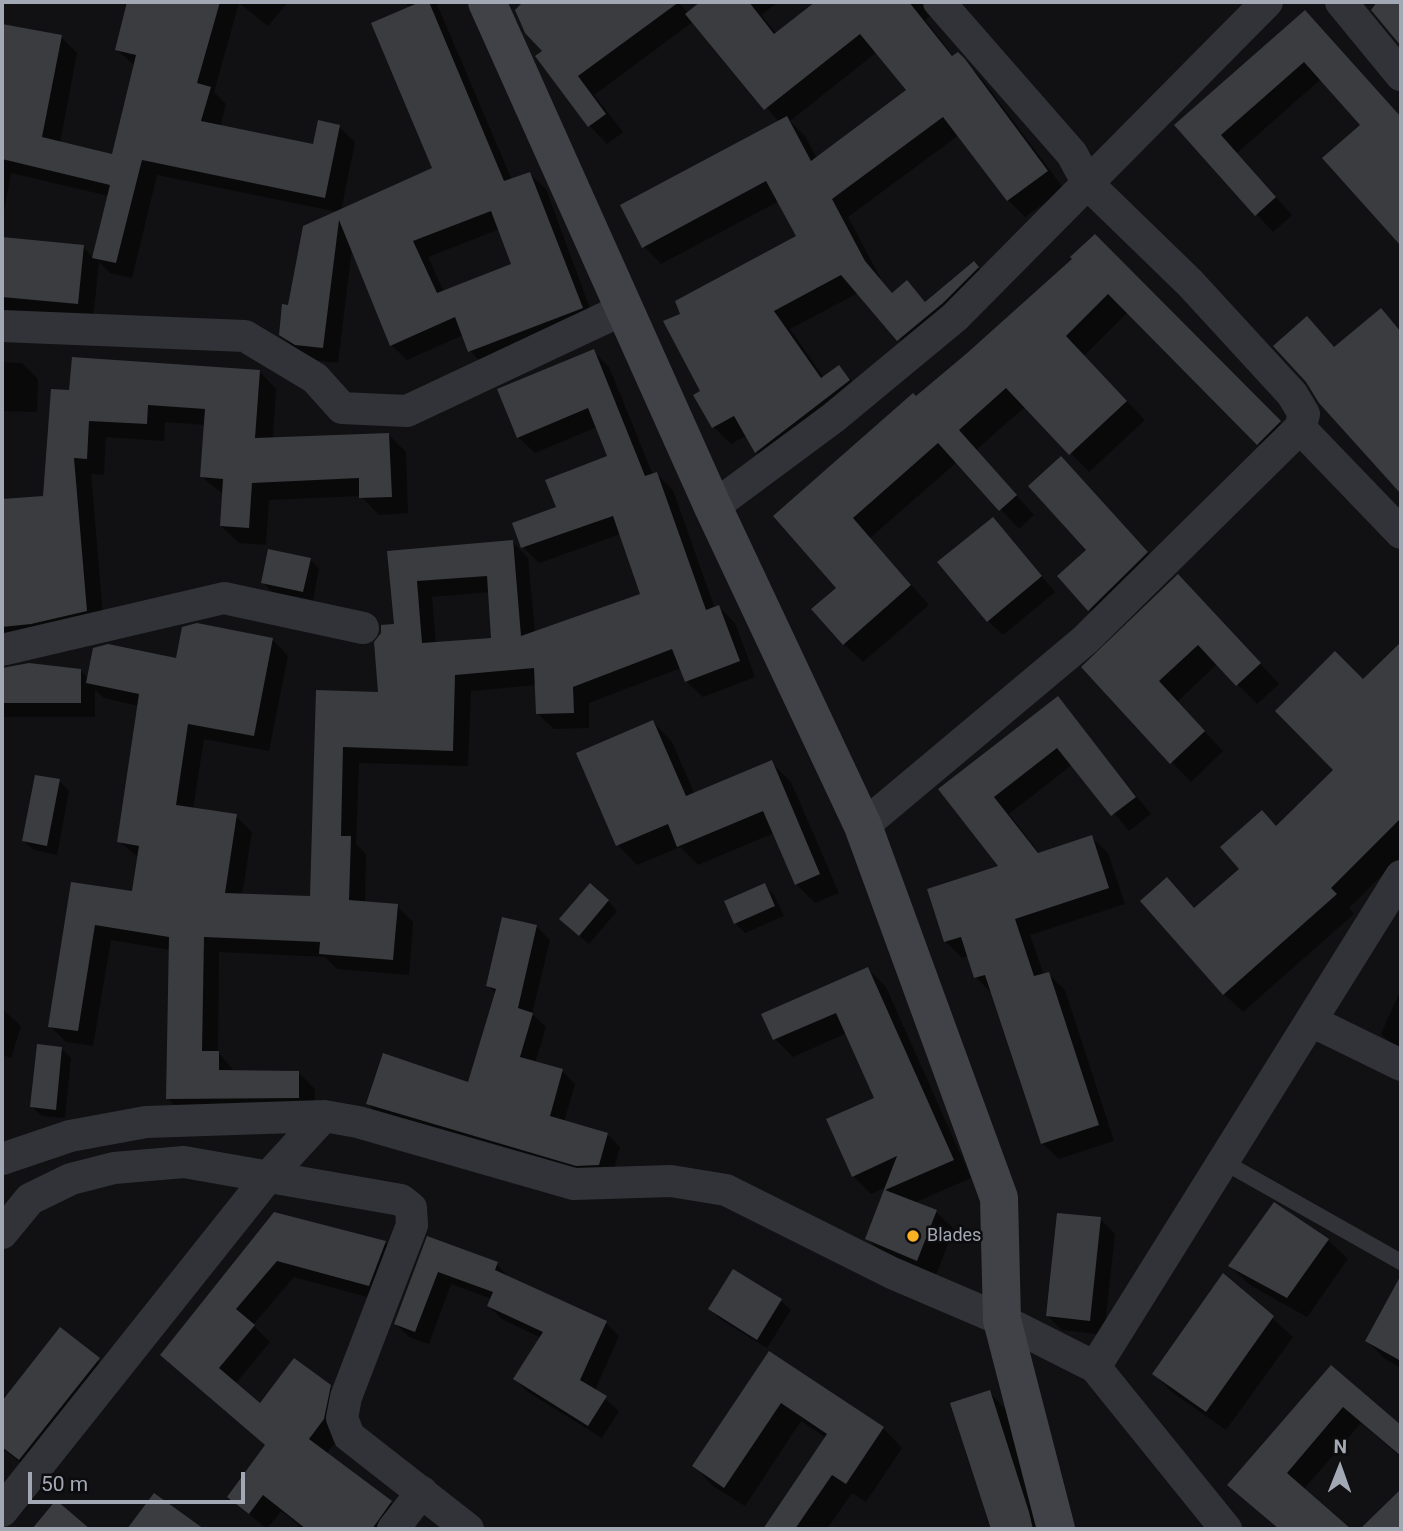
<!DOCTYPE html>
<html>
<head>
<meta charset="utf-8">
<style>
  body { margin:0 }
  #map { position:relative; width:1403px; height:1531px; overflow:hidden; background:#111113; font-family:Roboto,sans-serif }
  canvas { display:block }
  .frame { position:absolute; inset:0; border:4px solid #a2a8b4; pointer-events:none }
  .north { position:absolute; left:1305px; top:1433px; width:70px; height:70px; -webkit-text-stroke:5px #0c0c0e; paint-order:stroke; rotate:1deg; font-size:19px; font-weight:700; line-height:28px; text-align:center; color:#a2a8b4 }
  .north::after { content:''; display:block; margin:auto; width:24px; height:32px; background:#a2a8b4; clip-path:polygon(50% 0,100% 100%,50% 72%,0 100%) }
  .scale { position:absolute; left:28px; top:1472px; width:217px; height:32px; box-sizing:border-box; border:4px solid #a2a8b4; border-top:0; padding-left:9px; font-size:21px; line-height:24px; white-space:nowrap; color:#a2a8b4; -webkit-text-stroke:5px #0c0c0e; paint-order:stroke }
</style>
</head>
<body>
<div id="map">
<canvas width="1403" height="1531"></canvas>
<div class="frame"></div>
<div class="north">N</div>
<div class="scale">50 m</div>
</div>
<script>
const ctx = document.querySelector('canvas').getContext('2d');
ctx.lineJoin = 'round';
function paint(path, color) {
  ctx.fillStyle = color;
  ctx.fill(path, 'evenodd');
}
function shape(rows) {
  const path = new Path2D();
  for (const r of rows) {
    path.moveTo(r[0], r[1]);
    for (let i = 2; i < r.length; i += 2) path.lineTo(r[i], r[i + 1]);
  }
  return path;
}
function stroke(path, color, width, dash) {
  ctx.strokeStyle = color;
  ctx.lineWidth = width;
  ctx.lineCap = dash ? 'butt' : 'round';
  ctx.setLineDash(dash || []);
  ctx.stroke(path);
}
function label(font, color, halo, rows, align = 'center') {
  ctx.font = font + ' Roboto,sans-serif';
  ctx.lineWidth = 5;
  ctx.setLineDash([]);
  ctx.textBaseline = 'middle';
  ctx.strokeStyle = halo;
  ctx.fillStyle = color;
  for (const [text, x, y, turn = 0] of rows) {
    ctx.save();
    ctx.translate(x, y);
    ctx.rotate((+turn || 0) * Math.PI / 180);
    ctx.textAlign = isNaN(turn) ? turn : align;
    if (halo) ctx.strokeText(text, 0, 0);
    ctx.fillText(text, 0, 0);
    ctx.restore();
  }
}
const shadow = shape([
  [129,2,288,2,268,26,239,3,214,92,226,104,220,127,314,146,339,127,355,142,341,211,434,169,410,8,404,2,436,2,512,180,530,174,546,189,596,325,486,367,470,351,463,335,407,360,391,345,352,249,338,363,312,360,296,350,280,334,289,307,338,212,157,175,132,278,110,273,99,262,93,319,2,326,2,239,83,247,94,258,109,196,11,173,2,222,2,26,61,37,77,53,60,143,113,156,135,66,117,50],
  [500,229,514,265,444,292,428,257],
  [526,2,679,2,688,14,703,2,778,2,761,15,777,34,818,2,949,2,925,20,954,57,958,54,982,79,1064,189,1025,217,1008,200,959,135,848,217,882,281,893,294,907,282,927,303,973,263,991,280,916,357,858,293,790,329,824,378,839,368,857,385,774,469,757,452,747,435,731,444,714,427,683,315,798,237,779,201,661,264,644,246,779,122,694,21,594,95,623,132,607,144,590,126,538,57,544,52,517,10],
  [877,52,908,91,817,159,805,136,790,121],
  [1322,29,1401,118,1401,243,1392,234,1363,125,1321,79,1237,153,1292,215,1273,232,1176,125],
  [1095,236,1298,441,1277,462,1128,312,1084,356,1145,420,1089,472,1026,406,976,450,1034,515,1019,529,957,462,870,538,929,605,863,662,844,644,838,588,775,516,916,398,1075,259],
  [1380,310,1401,332,1401,493,1275,346,1335,349],
  [593,351,609,367,653,475,657,474,673,490,715,609,719,607,735,623,755,677,703,697,686,681,681,668,589,703,589,728,554,729,537,713,537,685,471,691,468,766,359,763,356,844,366,854,365,903,397,906,413,922,409,975,337,969,325,957,219,952,218,1052,235,1072,299,1073,315,1089,314,1114,184,1115,168,1099,170,950,111,940,93,1046,66,1042,50,1026,73,884,133,893,139,858,119,841,139,706,104,698,95,689,95,717,2,717,2,669,80,670,88,679,272,639,288,656,269,751,204,739,193,809,236,816,252,832,242,895,311,897,317,692,380,694,396,625,389,553,512,541,528,558,535,633,643,595,621,534,539,563,523,547,609,457,597,427,535,453,518,437],
  [490,592,493,639,436,644,432,597],
  [2,362,22,363,38,379,37,412,2,411],
  [259,371,276,389,273,439,388,434,406,452,408,513,379,515,361,496,269,500,266,545,239,543,221,526,223,494,202,477,206,425,165,422,164,441,106,437,104,475,91,474,104,628,2,645,2,501,45,497,71,392],
  [1075,473,1162,567,1104,624,1059,576,1089,550],
  [992,519,1055,592,1003,635,988,621],
  [310,559,319,569,313,600,272,592,263,582],
  [1198,596,1279,684,1257,704,1217,664,1177,702,1223,751,1191,782,1083,668],
  [1401,645,1401,856,1349,908,1354,914,1243,1012,1224,994,1185,898,1195,909,1241,869,1336,770,1363,682],
  [1057,699,1151,814,1129,831,1073,764,1009,814,1040,854,1091,837,1108,853,1125,904,1030,935,1044,975,1048,974,1065,990,1114,1141,1059,1159,1042,1143,992,994,976,977,969,956,962,958,945,941,1001,867,940,790],
  [653,722,672,742,695,795,772,763,791,782,839,893,815,903,796,884,774,833,698,865,680,847,637,865,618,845],
  [59,781,69,791,57,855,34,850,24,841],
  [764,885,774,895,784,916,745,933,735,923],
  [608,901,617,911,589,944,571,929],
  [537,927,550,940,532,1014,546,1027,535,1063,562,1071,575,1084,564,1122,607,1134,620,1147,612,1177,591,1178,381,1117,368,1104,469,1084,496,994,488,986],
  [868,969,886,987,971,1178,914,1203,936,1212,954,1229,935,1277,885,1257,868,1239,888,1186,871,1194,853,1176,876,1099,847,1033,793,1057,775,1039,764,1015],
  [1401,989,1401,1053,1381,1034],
  [2,1009,21,1026,11,1058,2,1055],
  [62,1049,71,1058,65,1118,42,1116,32,1107],
  [274,1214,385,1243,402,1259,385,1302,294,1277,253,1325,270,1342,235,1384,261,1405,330,1387,347,1404,340,1436,326,1454,390,1502,407,1519,399,1529,295,1529,299,1525,281,1511,267,1529,229,1497,267,1447,162,1355],
  [1100,1219,1115,1234,1104,1335,1062,1330,1048,1316],
  [428,1239,497,1264,510,1279,606,1323,619,1336,595,1390,619,1411,602,1438,528,1392,515,1379,541,1338,502,1319,489,1306,492,1299,451,1284,429,1344,409,1337,396,1324],
  [1328,1240,1348,1259,1307,1317,1250,1285,1230,1266],
  [1224,1275,1293,1337,1226,1430,1173,1393,1154,1374],
  [1395,1289,1401,1292,1401,1368,1385,1359,1367,1341],
  [781,1301,791,1310,767,1348,720,1319,710,1309],
  [60,1329,114,1374,34,1474,2,1448,2,1393,7,1397],
  [770,1353,883,1428,902,1448,866,1502,852,1493,827,1529,765,1529,826,1438,801,1421,745,1506,713,1486,694,1466],
  [1331,1367,1401,1427,1401,1457,1361,1423,1303,1490,1349,1529,1279,1529,1230,1485],
  [989,1392,1006,1410,1045,1529,993,1529,952,1404]
]);
const building = shape([
  [127,2,220,2,197,83,211,87,201,121,313,144,318,120,340,125,325,198,142,160,116,263,92,258,110,185,2,159,2,24,62,35,42,137,112,154,136,55,115,50],
  [420,2,429,2,504,181,530,172,583,308,468,352,455,317,390,346,339,220,323,348,295,345,279,335,282,304,288,305,303,226,432,168,371,23],
  [491,211,511,264,437,293,413,241],
  [523,2,679,2,578,76,606,114,588,127,535,56,542,51,525,33,515,10],
  [700,2,749,2,774,34,815,2,909,2,952,56,958,52,965,59,1048,171,1007,201,943,117,832,199,865,261,892,293,907,280,925,302,974,261,979,267,943,303,897,341,841,275,774,311,821,378,839,365,850,380,755,453,734,416,712,428,693,395,700,391,663,321,680,314,675,301,796,236,766,181,642,248,620,205,787,116,811,161,906,90,860,34,764,110,685,14],
  [1377,2,1401,2,1401,46,1371,10],
  [1305,10,1401,117,1401,246,1322,158,1360,125,1304,62,1221,135,1276,197,1255,216,1174,125],
  [1095,234,1281,421,1257,445,1108,294,1066,336,1127,401,1069,455,1006,388,959,430,1017,495,999,511,938,443,853,518,911,585,843,645,811,609,836,588,773,516,913,393,916,396,966,354,1072,259,1070,257],
  [2,237,84,245,78,304,2,297],
  [1381,308,1401,332,1401,494,1319,403,1306,382,1273,346,1307,316,1334,347],
  [594,349,645,476,657,472,706,610,719,605,740,661,685,682,672,649,573,687,574,713,536,714,534,668,455,675,453,751,343,747,341,836,351,836,349,900,398,904,393,960,319,954,320,942,204,937,202,1051,219,1051,219,1070,299,1071,299,1098,166,1099,169,937,95,925,78,1031,48,1027,71,882,132,891,139,846,117,842,139,694,86,683,93,648,108,644,176,658,182,627,197,623,273,638,254,736,188,724,176,805,237,814,225,893,310,896,316,690,378,692,374,642,381,633,381,625,394,624,387,551,513,540,521,636,640,594,613,516,521,548,512,523,556,507,545,480,607,456,588,408,517,438,497,389],
  [487,576,491,638,422,643,417,581],
  [72,357,260,370,255,438,389,433,392,497,359,498,359,478,252,483,249,528,220,526,223,479,200,477,205,409,148,405,147,424,89,421,87,459,74,458,87,611,31,624,2,627,2,499,43,496,51,389,69,390],
  [1061,456,1148,552,1088,611,1057,576,1086,550,1028,486],
  [993,517,1042,576,987,622,937,562],
  [268,549,311,558,303,592,261,583],
  [1178,574,1261,663,1236,686,1198,645,1159,681,1205,731,1170,764,1081,667],
  [1401,642,1401,818,1331,888,1337,894,1223,995,1140,901,1167,877,1194,908,1239,869,1220,847,1262,810,1276,826,1333,770,1275,711,1335,651,1363,679],
  [29,663,81,669,81,703,2,703,2,668],
  [1058,696,1136,797,1111,816,1057,748,994,797,1038,853,1092,835,1109,888,1015,919,1034,976,1049,972,1099,1125,1041,1144,985,975,974,978,961,937,944,942,927,889,998,866,938,789],
  [653,720,686,796,772,760,820,874,795,885,763,811,677,847,668,824,616,846,576,753],
  [35,775,60,779,47,846,22,841],
  [590,883,609,900,579,936,559,919],
  [765,883,775,906,734,924,724,901],
  [502,917,537,925,518,1008,533,1013,520,1057,563,1069,550,1116,608,1133,599,1165,576,1166,366,1104,383,1053,468,1082,496,989,486,986],
  [868,967,954,1160,885,1190,937,1210,917,1261,865,1239,897,1156,852,1177,826,1119,874,1098,836,1013,773,1040,761,1014],
  [37,1044,62,1047,56,1110,30,1107],
  [1274,1202,1329,1239,1287,1298,1228,1266],
  [274,1212,386,1241,369,1286,277,1261,236,1309,255,1325,219,1368,260,1403,294,1358,331,1385,324,1419,309,1439,392,1501,372,1529,306,1529,263,1495,249,1514,227,1497,265,1445,160,1355],
  [1057,1213,1101,1217,1090,1321,1046,1316],
  [427,1236,498,1262,495,1270,607,1321,580,1380,607,1396,588,1426,513,1379,543,1332,487,1306,493,1292,438,1272,415,1332,394,1324],
  [733,1269,782,1299,757,1340,708,1309],
  [1223,1273,1274,1316,1206,1412,1152,1374],
  [1401,1275,1401,1361,1365,1341],
  [60,1327,100,1358,19,1460,2,1447,2,1401],
  [769,1351,884,1427,846,1484,832,1475,795,1529,763,1529,827,1434,781,1403,724,1488,692,1466],
  [1331,1365,1401,1425,1401,1456,1343,1407,1287,1473,1351,1529,1279,1529,1227,1485],
  [990,1390,1029,1512,1033,1529,991,1529,950,1403],
  [1401,1489,1401,1529,1360,1529],
  [154,1493,204,1529,127,1529],
  [56,1500,90,1529,32,1529]
]);
const lane = shape([
  [1224,1162,1401,1262]
]);
const street = shape([
  [1341,2,1401,75],
  [2,326,245,336,315,378,342,408,407,411,624,309],
  [1300,428,1401,533],
  [713,507,833,418,955,317,1267,2],
  [2,650,224,598,363,628],
  [863,826,1085,640,1300,428,1304,414,1292,394,1190,283,1088,184,1072,154,939,2],
  [1311,1021,1401,1065],
  [2,1159,70,1136,146,1122,324,1116,358,1122,574,1184,671,1181,726,1190,892,1273,1002,1320,1095,1367,1401,876],
  [2,1233,30,1199,71,1179,114,1168,184,1162,401,1200,411,1208,412,1225,346,1397,342,1418,349,1436,468,1529],
  [1095,1367,1226,1529],
  [2,1511,267,1178,324,1116],
  [393,1529,422,1492]
]);
const secondary = shape([
  [487,2,713,507,863,826,999,1198,1002,1320,1056,1529]
]);
const markers = [
  [913,1236,7,"#f9b023"]
];
const poiNames = [
  ["Blades",927,1236]
];
paint(shadow, '#0007');
paint(building, '#3b3c40');
stroke(lane, '#323338', 16);
stroke(street, '#323338', 32);
stroke(secondary, '#404248', 38);
for (const [x, y, r, color] of markers) {
  const dot = new Path2D();
  dot.arc(x, y, r, 0, 2 * Math.PI);
  ctx.fillStyle = color;
  ctx.fill(dot);
  stroke(dot, '#0c0c0e', 2.5);
}
label('18px', '#a2a8b4', '#0c0c0e', poiNames, 'left');
</script>
</body>
</html>
